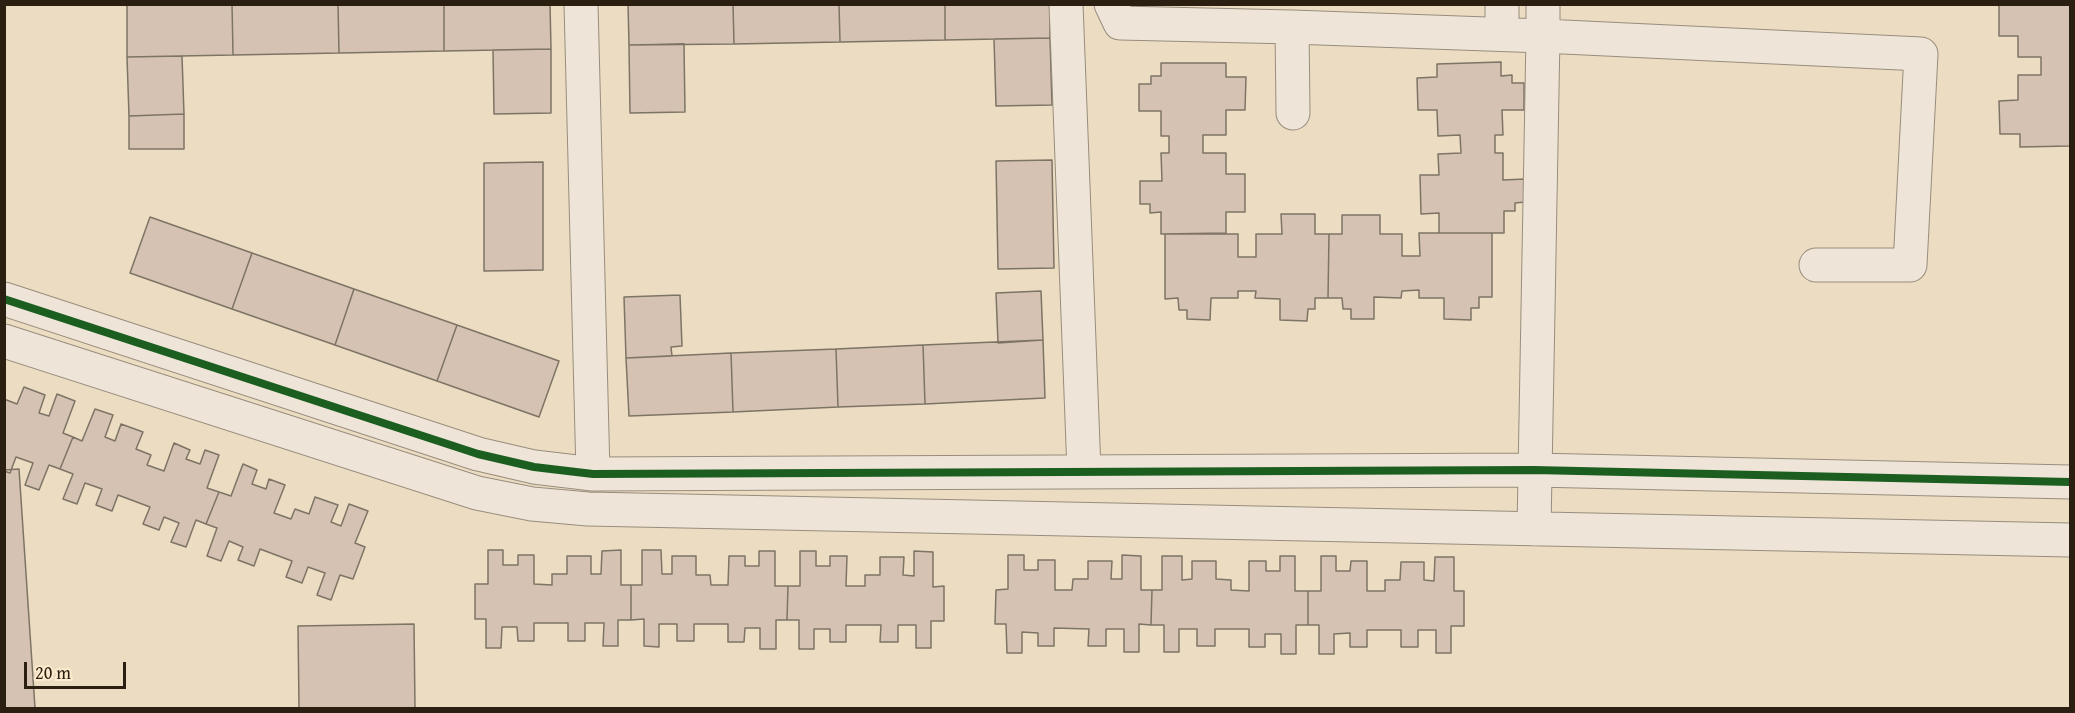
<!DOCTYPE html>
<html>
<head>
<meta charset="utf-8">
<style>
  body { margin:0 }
  #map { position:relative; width:2075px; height:713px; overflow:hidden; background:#ecdcc2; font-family:"Gentium Book Plus",serif }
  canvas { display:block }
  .frame { position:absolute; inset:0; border:6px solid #2a1f11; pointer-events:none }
  .scale { position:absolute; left:24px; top:662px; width:102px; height:27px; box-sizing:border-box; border:3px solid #2a1f11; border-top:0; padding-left:8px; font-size:18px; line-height:21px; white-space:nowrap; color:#2a1f11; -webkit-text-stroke:4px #feeacc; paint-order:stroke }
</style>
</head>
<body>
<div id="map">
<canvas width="2075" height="713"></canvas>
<div class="frame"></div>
<div class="scale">20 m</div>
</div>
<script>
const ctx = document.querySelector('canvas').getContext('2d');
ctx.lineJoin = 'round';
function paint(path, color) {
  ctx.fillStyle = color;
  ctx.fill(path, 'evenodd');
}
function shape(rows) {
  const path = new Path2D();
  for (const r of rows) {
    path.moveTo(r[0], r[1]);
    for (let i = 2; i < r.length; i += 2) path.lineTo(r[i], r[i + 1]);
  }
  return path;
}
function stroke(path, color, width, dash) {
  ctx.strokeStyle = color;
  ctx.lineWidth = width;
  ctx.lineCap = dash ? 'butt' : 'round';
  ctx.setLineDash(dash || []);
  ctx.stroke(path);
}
const building = shape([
  [127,4,232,4,233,55,127,57,127,4],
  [232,4,338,4,339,53,233,55,232,4],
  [338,4,444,4,444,51,339,53,338,4],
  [444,4,550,4,551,49,444,51,444,4],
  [628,4,733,4,734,44,629,45,628,4],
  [733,4,839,4,840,42,734,44,733,4],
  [839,4,945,4,945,40,840,42,839,4],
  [945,4,1050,4,1050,38,945,40,945,4],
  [1999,4,2070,4,2070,146,2020,147,2020,134,2000,134,1999,101,2018,100,2018,75,2041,75,2041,57,2018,57,2018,36,1999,36,1999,4],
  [1050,38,1052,105,996,106,994,39,1050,38],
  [684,44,685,112,630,113,629,45,684,44],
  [551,49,551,113,494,114,493,50,551,49],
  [182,56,184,114,129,116,127,57,182,56],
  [1501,62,1501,76,1512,75,1512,83,1524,83,1524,110,1502,110,1503,135,1495,135,1495,153,1503,153,1503,180,1525,179,1525,202,1515,203,1515,211,1504,211,1504,233,1439,233,1439,213,1421,214,1420,175,1439,175,1438,154,1461,153,1460,135,1438,136,1437,110,1418,110,1417,78,1437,77,1437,64,1501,62],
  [1161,63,1226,63,1226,77,1246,77,1245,110,1226,110,1226,135,1203,135,1203,153,1226,153,1226,174,1245,174,1245,212,1226,212,1226,233,1161,234,1161,212,1150,213,1150,204,1140,204,1140,181,1162,181,1161,153,1169,153,1169,136,1161,136,1161,111,1139,111,1139,84,1151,84,1151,76,1161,76,1161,63],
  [184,114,184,149,129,149,129,116,184,114],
  [1052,160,1054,268,998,269,996,161,1052,160],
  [543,162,543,270,484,271,484,163,543,162],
  [1281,214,1315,214,1315,234,1329,234,1328,298,1315,298,1315,309,1308,309,1307,321,1280,320,1280,299,1255,298,1256,291,1238,291,1238,298,1211,298,1210,320,1187,319,1187,310,1179,310,1178,298,1165,299,1165,234,1238,234,1238,257,1256,257,1256,234,1282,234,1281,214],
  [1342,215,1380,215,1380,234,1402,234,1402,256,1420,256,1419,233,1492,233,1492,297,1479,297,1479,308,1471,308,1471,320,1444,319,1444,298,1419,298,1419,290,1402,291,1401,298,1374,297,1374,319,1351,319,1351,309,1343,309,1342,298,1328,298,1329,234,1342,234,1342,215],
  [150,217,252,253,232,309,130,273,150,217],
  [252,253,354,289,335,345,232,309,252,253],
  [354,289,457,325,437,381,335,345,354,289],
  [1041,291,1043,340,998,343,996,293,1041,291],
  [680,295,682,346,671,347,672,356,626,358,624,297,680,295],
  [457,325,559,361,539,417,437,381,457,325],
  [1043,340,1045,398,925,404,923,345,1043,340],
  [923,345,925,404,838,407,836,349,923,345],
  [836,349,838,407,733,412,731,353,836,349],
  [731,353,733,412,629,416,626,358,731,353],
  [24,387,45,395,39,413,49,416,57,394,75,401,63,433,73,437,60,469,49,465,39,490,25,485,33,463,16,457,10,473,4,471,4,399,17,404,24,387],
  [95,409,113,415,105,437,115,441,121,424,143,432,136,449,151,455,147,465,164,471,174,443,190,450,186,459,200,464,205,450,219,455,207,488,219,492,206,524,196,520,186,547,171,542,179,523,164,517,159,530,143,524,150,507,118,495,112,511,96,505,102,489,85,483,77,504,63,499,73,474,60,469,73,437,82,441,95,409],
  [243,464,257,470,252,484,266,489,269,479,285,485,274,513,291,519,295,509,309,514,315,497,338,505,331,522,341,526,349,504,368,511,355,543,365,547,353,579,340,575,331,600,317,595,325,573,308,567,302,583,286,577,292,561,260,549,254,566,238,560,243,547,229,541,221,561,207,556,217,528,206,524,219,492,231,496,243,464],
  [19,469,35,708,4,708,4,470,19,469],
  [488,550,503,550,503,565,518,565,518,555,534,555,534,584,552,585,552,574,567,574,567,556,591,556,591,574,601,574,602,551,621,550,621,585,631,585,631,620,618,620,618,646,603,646,604,623,585,623,585,641,568,641,568,623,534,623,534,641,518,641,517,627,502,627,501,648,486,648,486,619,475,619,475,584,488,584,488,550],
  [642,550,661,550,662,574,672,574,672,556,696,556,696,575,710,575,711,585,728,585,729,556,745,556,745,566,759,566,759,551,775,551,775,586,788,586,787,620,776,620,776,649,760,649,760,628,745,628,744,642,728,642,728,624,694,624,694,641,677,641,677,624,659,624,659,647,644,646,644,619,631,620,631,585,642,585,642,550],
  [800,551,816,551,816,566,830,566,830,556,847,556,846,586,865,586,865,575,880,575,880,557,904,557,903,575,914,576,914,551,933,552,933,587,944,586,944,621,931,621,931,648,916,648,916,625,898,625,898,642,880,642,881,625,846,625,846,642,830,642,830,629,814,629,814,649,799,649,799,620,787,620,788,586,800,586,800,551],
  [1008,555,1024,555,1024,570,1038,570,1038,560,1055,560,1055,590,1072,590,1073,579,1088,579,1088,561,1112,561,1111,579,1122,579,1122,555,1141,556,1141,590,1152,590,1151,625,1139,624,1139,652,1124,652,1124,629,1106,629,1106,646,1088,646,1089,629,1054,628,1054,646,1038,646,1038,633,1022,632,1022,653,1007,653,1006,624,995,624,996,590,1008,589,1008,555],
  [1162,556,1182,556,1182,580,1192,579,1192,561,1216,561,1216,579,1231,580,1231,590,1249,591,1249,561,1266,561,1266,571,1280,571,1280,556,1295,556,1295,591,1308,591,1308,625,1296,625,1296,654,1281,654,1281,634,1265,634,1265,647,1249,647,1249,629,1215,629,1215,646,1197,646,1197,629,1179,629,1179,652,1164,652,1164,625,1151,625,1152,590,1162,590,1162,556],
  [1321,556,1336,556,1336,571,1350,571,1351,561,1367,561,1367,591,1385,591,1385,580,1400,580,1401,562,1424,562,1424,580,1434,581,1435,557,1454,557,1454,591,1464,591,1464,626,1451,626,1451,653,1436,653,1436,630,1418,630,1418,647,1401,647,1401,630,1367,630,1367,647,1350,647,1350,633,1334,634,1334,654,1319,654,1319,625,1308,625,1308,591,1321,591,1321,556],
  [414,624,415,708,299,708,298,626,414,624]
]);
const minor = shape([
  [581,4,593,474],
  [1066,4,1084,471],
  [1111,4,1120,23,1292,27],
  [1502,34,1502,4],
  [1293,113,1292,27,1543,36,1543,4],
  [4,299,478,454,534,467,593,474,1534,470,2070,482],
  [4,341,477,493,532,504,588,509,2070,540],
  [1534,529,1543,36,1921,54,1910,265,1816,265]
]);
const cycleway = shape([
  [4,299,478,454,534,467,593,474,1534,470,2070,482]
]);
paint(building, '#d5c2b2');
stroke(building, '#7d7465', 1.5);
stroke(minor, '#988d7d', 35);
stroke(minor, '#eee5d8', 33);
stroke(cycleway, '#1b5e20', 8);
</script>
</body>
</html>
